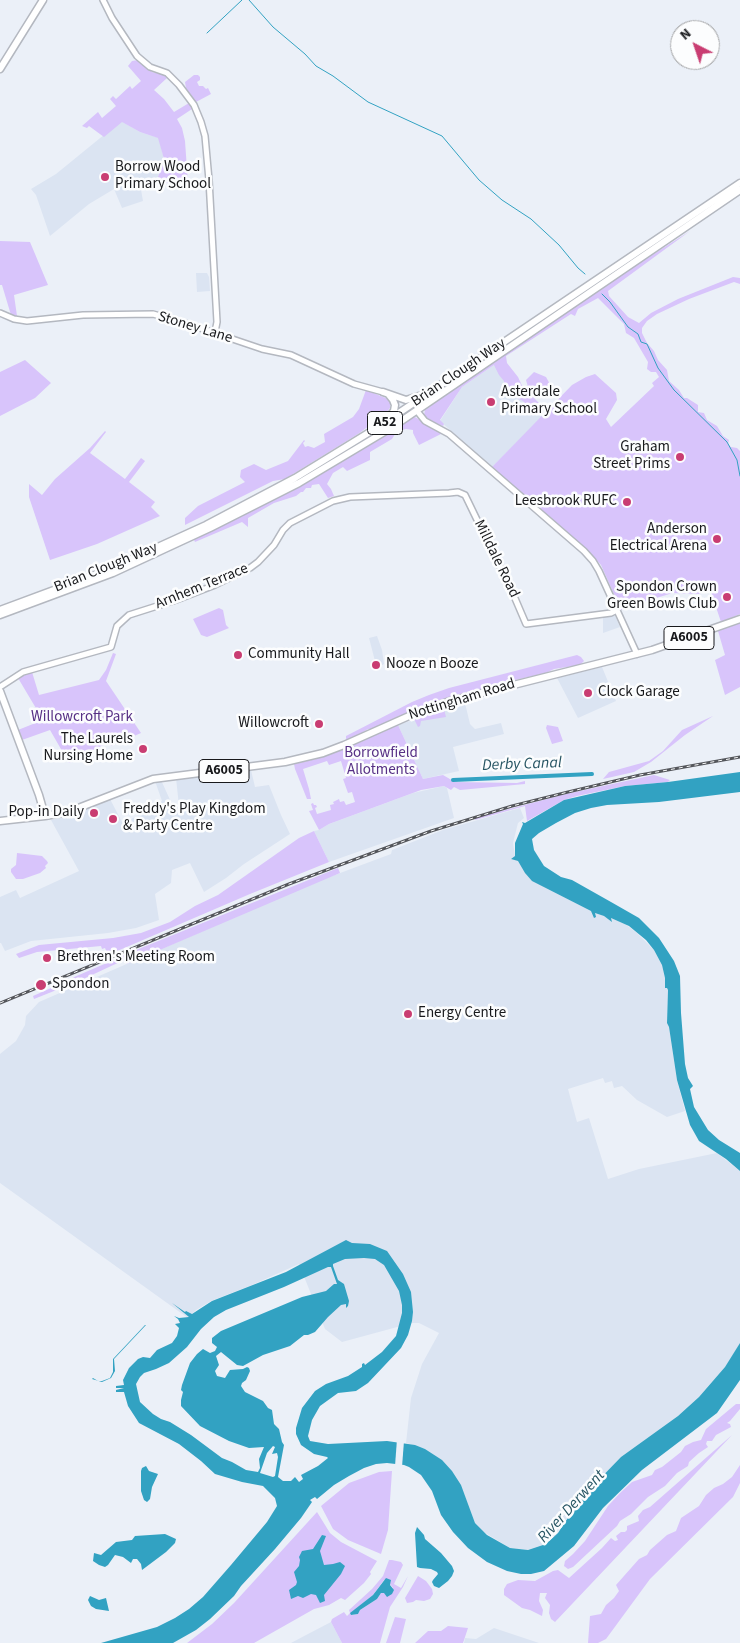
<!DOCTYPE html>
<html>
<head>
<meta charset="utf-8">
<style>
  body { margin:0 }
  #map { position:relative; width:740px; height:1643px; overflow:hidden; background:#ebf0f8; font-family:"Source Sans 3",sans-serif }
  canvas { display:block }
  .north { position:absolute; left:670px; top:20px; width:50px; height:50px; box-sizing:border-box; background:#fcfdfe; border:1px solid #a1a2a4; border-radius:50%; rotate:319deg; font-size:14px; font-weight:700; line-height:20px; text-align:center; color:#18191c }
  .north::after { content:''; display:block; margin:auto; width:18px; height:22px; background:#c93d72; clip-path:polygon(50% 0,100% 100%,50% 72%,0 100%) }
</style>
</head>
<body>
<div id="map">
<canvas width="740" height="1643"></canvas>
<div class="north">N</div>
</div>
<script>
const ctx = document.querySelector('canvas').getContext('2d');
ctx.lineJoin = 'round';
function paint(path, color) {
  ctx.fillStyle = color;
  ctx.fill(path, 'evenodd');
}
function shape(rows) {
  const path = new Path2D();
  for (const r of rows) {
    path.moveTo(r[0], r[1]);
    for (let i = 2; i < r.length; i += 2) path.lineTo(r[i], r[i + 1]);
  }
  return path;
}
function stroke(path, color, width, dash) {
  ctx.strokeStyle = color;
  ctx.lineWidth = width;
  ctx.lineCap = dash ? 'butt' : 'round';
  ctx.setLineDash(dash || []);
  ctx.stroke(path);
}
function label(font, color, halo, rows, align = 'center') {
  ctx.font = font + ' "Source Sans 3",sans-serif';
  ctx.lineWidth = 5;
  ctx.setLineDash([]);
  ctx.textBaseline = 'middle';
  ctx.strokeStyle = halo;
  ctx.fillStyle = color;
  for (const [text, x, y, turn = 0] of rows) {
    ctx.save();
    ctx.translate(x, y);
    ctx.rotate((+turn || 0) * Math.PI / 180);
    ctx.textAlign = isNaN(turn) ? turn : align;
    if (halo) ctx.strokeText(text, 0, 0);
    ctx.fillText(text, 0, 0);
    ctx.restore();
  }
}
const built = shape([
  [121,121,140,132,159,138,164,159,156,183,140,184,143,201,122,208,114,189,89,204,50,236,36,195,31,189,56,174],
  [196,273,207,273,209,277,210,291,197,292],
  [497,363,542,417,492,467,440,421,462,387],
  [610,615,615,616,620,627,603,633,603,617],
  [377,636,382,650,384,664,374,670,371,663,375,661,369,638],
  [602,667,616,701,578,718,557,678],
  [465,703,470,724,475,729,501,723,504,734,453,747,459,771,423,779,398,725],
  [251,770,255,787,269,785,281,815,290,834,244,864,226,878,204,892,190,863,172,870,171,883,155,894,159,920,136,928,108,933,31,941,5,951,1,943,0,943,0,897,16,890,20,898,79,871,51,820,71,815,110,799,123,824,162,801,155,781,161,780,171,802,176,807,179,806,176,778],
  [444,786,447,788,454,818,329,862,314,831,319,830,329,824,413,793],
  [520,808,524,818,518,823,513,843,515,856,511,859,518,861,527,875,544,887,595,913,604,916,612,921,611,918,625,924,636,932,654,950,662,965,665,978,665,985,668,990,667,1023,669,1027,677,1080,685,1111,667,1117,637,1100,622,1086,614,1088,612,1081,605,1083,603,1078,568,1089,577,1122,589,1118,608,1179,639,1169,717,1153,740,1171,740,1343,738,1347,725,1367,699,1397,678,1416,621,1457,590,1489,575,1507,555,1535,546,1544,528,1550,510,1548,482,1531,475,1523,464,1494,453,1473,442,1461,425,1449,406,1443,411,1398,422,1364,439,1333,419,1323,412,1323,342,1342,325,1329,299,1264,252,1285,211,1301,196,1310,188,1318,0,1183,0,1054,16,1041,25,1025,26,1016,39,1002,316,882,391,854,392,850,443,830],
  [331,1622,342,1643,291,1643,308,1634],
  [494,1628,539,1643,464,1643,465,1638,476,1639]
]);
const green = shape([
  [138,60,152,72,164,75,167,78,154,90,164,99,174,112,189,103,192,109,177,119,182,128,185,141,188,183,156,183,164,159,158,138,140,132,122,122,104,137,89,126,87,128,82,126,98,112,102,118,116,106,110,99,113,96,116,99,130,86,132,89,141,81,128,66,132,61],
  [194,75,198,75,200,77,200,80,197,82,199,86,203,86,206,89,208,88,211,94,196,102,186,88,185,82],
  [690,231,608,291,609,296,628,317,639,323,651,313,678,299,733,277,740,278,740,284,734,282,689,299,657,314,647,321,642,328,642,333,647,343,654,351,658,360,667,370,669,381,679,390,684,398,687,398,698,405,698,412,704,413,707,420,717,426,723,436,729,440,728,444,731,447,737,448,740,451,740,614,721,622,710,589,699,594,673,593,649,600,621,610,601,565,591,554,492,467,572,385,586,377,595,374,616,393,617,400,606,419,611,427,654,386,652,383,659,377,656,372,651,372,647,369,648,362,634,338,626,333,624,324,598,298,578,309,575,316,571,314,506,356,507,363,518,377,525,392,528,387,526,380,534,372,546,377,551,386,547,388,543,393,537,394,534,398,541,405,542,412,535,415,523,401,513,396,504,385,504,381,499,375,494,365,462,387,440,420,444,424,443,426,430,421,424,415,425,410,429,407,456,387,500,358,501,355,592,293],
  [0,241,30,242,48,285,14,295,17,316,11,315,2,285,0,285],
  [25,360,51,383,35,398,0,416,0,372],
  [366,390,388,399,390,402,390,408,384,415,358,434,285,479,273,481,185,525,185,518,198,506,245,482,240,477,241,470,254,464,266,470,288,461,304,440,305,441,303,443,305,447,308,446,314,448,325,442,324,434,353,417,359,409],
  [415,417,430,426,442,430,441,434,419,445,413,433,413,430,406,429,397,431,392,439,370,452,370,460,347,471,343,467,333,473,327,484,331,489,334,496,328,498,319,484,312,485,311,488,306,488,303,492,301,492,296,496,274,503,248,518,248,527,242,522,195,542,193,538,243,516,242,515,306,483,306,480,319,475,319,472,339,463,340,460,364,448,369,443,381,438,411,418],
  [105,431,106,432,90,453,125,479,141,458,145,461,129,482,155,502,151,507,160,516,97,544,50,560,29,497,29,484,42,495,55,479,90,448],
  [219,608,223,610,226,625,229,628,207,637,201,635,193,619],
  [740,622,740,687,725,695,715,660,725,655,718,631],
  [113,653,116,654,106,681,141,733,111,746,109,742,93,750,94,753,69,763,50,730,22,740,18,730,43,720,18,678,32,672,39,695,99,680,106,670],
  [577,655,581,657,584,661,580,665,554,669,546,673,506,682,423,707,372,729,368,729,352,739,346,740,346,736,412,702,429,695,449,688],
  [463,701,465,703,444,709,446,717,421,721,420,726,418,727,414,719,416,716,443,706],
  [713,716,685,735,651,762,634,772,603,779,609,772,649,761,663,751,682,730],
  [398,725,423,779,443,775,455,782,517,783,525,781,525,784,460,790,454,787,451,790,444,786,421,790,329,824,319,830,309,811,313,810,311,804,313,803,314,805,316,805,317,807,315,808,317,814,331,810,330,805,334,804,333,802,339,799,340,802,344,801,346,805,355,802,352,792,348,793,343,779,346,778,341,761,329,765,327,761,303,769,309,789,311,799,307,799,295,769,294,764,316,759,320,757,342,750],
  [547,725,558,727,563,741,552,744,546,728],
  [654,775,670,780,668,782,625,786,577,796,564,800,527,821,525,806,475,820,475,818,566,794],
  [314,831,329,862,250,894,108,955,105,948,102,949,101,946,37,952,19,958,16,954,39,945,113,938,141,933,170,922,195,906,218,895,299,838],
  [17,853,42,856,47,861,48,863,45,866,46,868,40,873,23,879,16,879,11,872,11,869,16,865],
  [338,868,340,873,127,964,124,960,79,981,34,999,33,996,51,988,51,987,109,962,109,961],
  [736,1404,740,1404,740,1409,730,1421,727,1423,730,1424,731,1427,716,1435,712,1441,707,1441,706,1444,708,1447,699,1453,689,1462,688,1466,677,1473,665,1486,648,1497,631,1514,620,1521,617,1526,573,1567,568,1569,564,1566,565,1561,573,1554,585,1541,608,1506,620,1493,632,1482,652,1475,655,1470,662,1467,681,1452,685,1446,693,1442,701,1440,706,1429],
  [732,1435,555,1622,551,1619,549,1613,550,1605,545,1598,547,1593,540,1593,539,1601,543,1610,542,1616,530,1610,522,1608,504,1595,504,1589,507,1584,518,1580,535,1581,553,1571,558,1570,569,1578,602,1548,611,1538,615,1541,618,1540,616,1536,621,1532,625,1532,627,1530,627,1526,639,1521,638,1516,643,1510,650,1507],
  [740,1465,740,1483,733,1497,650,1579,606,1639,598,1643,588,1643,590,1616,601,1614,606,1605,614,1598,619,1591,616,1585,639,1559,647,1555,650,1550,667,1535,676,1531,681,1518,699,1506,706,1495,714,1488,723,1484,732,1477],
  [392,1471,388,1530,381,1554,348,1540,333,1529,321,1506,349,1483,379,1472],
  [317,1512,330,1533,341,1542,377,1561,370,1572,371,1574,364,1583,345,1600,341,1598,329,1605,314,1609,254,1643,187,1643,212,1624,234,1603],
  [389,1560,392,1560,401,1562,403,1565,394,1584,401,1588,408,1576,403,1587,390,1607,380,1643,342,1643,331,1622,332,1619,344,1612,347,1616,350,1613,349,1610,372,1589,383,1576],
  [384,1580,391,1580,390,1584,393,1588,381,1593,377,1599,360,1610,358,1614,351,1615,351,1613,373,1595],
  [418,1576,426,1581,432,1589,433,1594,430,1599,424,1601,416,1600,413,1602,407,1603,405,1598],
  [395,1617,406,1619,400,1643,386,1643],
  [448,1626,468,1628,463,1643,415,1643,428,1631,441,1631]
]);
const water = shape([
  [740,772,740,792,659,802,607,805,591,808,575,813,556,823,539,833,532,839,534,850,544,866,561,877,572,880,611,902,639,918,659,938,674,961,680,976,681,1013,685,1064,688,1078,693,1086,690,1089,694,1107,708,1130,719,1140,740,1153,740,1171,726,1159,699,1141,690,1125,677,1080,669,1027,667,1023,668,990,667,988,665,988,665,978,662,965,654,950,646,940,629,926,611,918,612,922,604,916,595,913,596,917,594,918,591,911,532,881,525,873,518,861,511,859,515,856,515,843,523,824,522,822,525,823,564,800,625,786,668,782],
  [346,1240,352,1243,370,1244,387,1251,403,1274,411,1292,413,1312,412,1321,408,1335,401,1348,368,1383,356,1391,338,1393,320,1406,312,1420,308,1436,310,1441,328,1444,387,1441,415,1445,425,1449,442,1460,452,1471,461,1485,475,1523,487,1535,510,1548,528,1550,546,1544,558,1533,575,1507,590,1489,621,1457,678,1416,699,1397,725,1367,740,1343,740,1380,717,1413,642,1470,603,1508,574,1546,544,1571,531,1574,521,1574,507,1571,487,1562,468,1548,453,1532,441,1515,432,1491,421,1475,409,1467,404,1465,387,1463,376,1464,364,1468,349,1476,334,1485,317,1499,315,1497,310,1500,312,1502,301,1518,275,1549,241,1586,234,1596,210,1619,196,1630,173,1643,101,1643,157,1627,175,1618,189,1609,203,1597,231,1565,267,1522,277,1506,275,1498,263,1486,242,1482,215,1474,201,1461,179,1444,139,1423,128,1406,124,1392,116,1392,116,1390,124,1388,116,1388,116,1386,124,1385,123,1380,129,1368,138,1359,143,1357,150,1358,157,1350,172,1343,177,1336,179,1328,175,1324,180,1323,178,1319,174,1316,179,1318,189,1317,172,1303,185,1312,186,1311,192,1314,212,1301,286,1272],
  [364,1258,375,1259,384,1265,399,1291,402,1305,402,1313,396,1336,382,1352,365,1365,364,1363,362,1364,362,1367,348,1376,326,1384,315,1391,302,1408,296,1428,296,1434,301,1445,314,1454,327,1457,328,1458,318,1466,301,1475,303,1479,299,1482,295,1477,291,1481,283,1481,278,1477,284,1445,282,1442,279,1429,274,1424,272,1410,268,1408,263,1401,245,1392,241,1386,242,1383,246,1380,250,1371,249,1368,247,1367,243,1369,230,1370,225,1378,217,1376,215,1371,219,1365,216,1356,221,1352,237,1365,243,1366,263,1355,290,1346,304,1335,308,1335,315,1332,328,1317,341,1305,346,1304,346,1308,348,1306,349,1301,344,1284,338,1280,333,1266,333,1264,345,1259],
  [328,1267,331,1267,337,1284,334,1284,326,1291,302,1297,221,1331,212,1338,212,1343,217,1347,215,1351,210,1353,203,1349,197,1354,190,1363,182,1385,181,1390,183,1392,181,1400,181,1406,200,1426,229,1441,249,1448,264,1447,259,1459,260,1468,258,1472,246,1470,232,1462,222,1458,191,1435,170,1422,161,1419,153,1414,140,1402,136,1384,140,1377,144,1373,156,1369,169,1363,187,1347,201,1329,214,1317,226,1310,284,1287],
  [273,1446,275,1447,272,1454,277,1453,278,1457,275,1476,273,1477,260,1473,267,1453],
  [145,1325,146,1325,114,1359,115,1371,111,1378,102,1382,92,1379,93,1378,98,1381,102,1381,110,1378,113,1372,113,1359],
  [146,1466,149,1471,158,1474,152,1487,150,1499,147,1502,144,1500,141,1491,141,1471,142,1468],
  [417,1527,424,1535,425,1539,441,1553,452,1566,454,1571,452,1576,448,1581,439,1588,434,1586,432,1582,433,1580,438,1574,437,1572,431,1569,420,1568,417,1567,415,1533],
  [165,1534,176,1539,175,1543,166,1552,142,1570,141,1564,137,1559,133,1559,131,1563,123,1557,115,1555,108,1565,105,1567,99,1565,93,1561,94,1553,101,1555,116,1542,132,1540,135,1536],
  [322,1535,326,1536,320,1551,324,1565,333,1564,340,1562,345,1566,341,1574,324,1595,325,1601,320,1603,316,1595,311,1594,303,1598,298,1596,291,1599,289,1590,296,1585,297,1582,294,1572,299,1566,300,1560,299,1557,302,1551,313,1549],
  [386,1578,391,1580,390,1585,394,1590,392,1594,387,1597,384,1593,381,1593,377,1599,360,1610,358,1614,351,1615,350,1613,373,1595],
  [90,1596,99,1600,106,1598,109,1611,96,1609,91,1606,88,1600]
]);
const pier = shape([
  [397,1439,404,1441,402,1467,395,1466]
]);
const stream = shape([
  [249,0,273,27,305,54,316,66,333,76,368,102,442,136,479,180,502,200,531,219,559,245,578,268,585,274],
  [207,33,242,0],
  [602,294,610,302,628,327,638,334,641,342,647,344,658,368,674,390,727,442,737,460,740,476]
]);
const canal = shape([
  [453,780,592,774]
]);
const tertiary = shape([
  [103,0,112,18,137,56,150,67,167,73,179,85,194,105,201,122,205,136,209,180,217,322,215,332],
  [0,313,14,319,27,321,83,315,153,314,188,324,262,349,291,355,354,384,383,392],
  [417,411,425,421,449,434,584,551,593,561,599,571,637,654],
  [0,687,23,672,111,647,117,626,129,615,176,600,215,585,250,568,258,562,274,545,283,530,290,523,333,501,350,497,449,493,458,492,465,495,514,596,526,624,611,613,617,610]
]);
const primary = shape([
  [0,69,43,0],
  [0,691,39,795,45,816],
  [0,821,45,816,68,812,153,779,285,762,323,753,344,745,409,716,450,701,652,650,740,619]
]);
const trunk = shape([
  [383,392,406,400,419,396],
  [388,418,394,411,395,405,393,400,389,395],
  [0,610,105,571,206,525,295,478,378,427,740,183],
  [0,615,113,573,210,528,299,483,391,428,740,190]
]);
const rail = shape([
  [0,1003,289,884,431,831,512,806,568,792,640,775,740,757]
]);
const markers = [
  [105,177,5,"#c93d72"],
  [491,402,5,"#c93d72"],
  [680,457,5,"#c93d72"],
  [627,502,5,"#c93d72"],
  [717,539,5,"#c93d72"],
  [727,597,5,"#c93d72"],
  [238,655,5,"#c93d72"],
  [376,665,5,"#c93d72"],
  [588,693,5,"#c93d72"],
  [319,724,5,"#c93d72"],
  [143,749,5,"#c93d72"],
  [94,813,5,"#c93d72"],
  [113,819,5,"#c93d72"],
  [47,958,5,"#c93d72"],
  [41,985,6,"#c93d72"],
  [408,1014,5,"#c93d72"]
];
const shields = [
  [385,423,35],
  [689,638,50],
  [224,771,50]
];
const shieldNames = [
  ["A52",385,423],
  ["A6005",689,638],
  ["A6005",224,771]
];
const poiNames = [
  ["Borrow Wood",115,168],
  ["Primary School",115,185],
  ["Asterdale",501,393],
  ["Primary School",501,410],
  ["Graham",670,448,"right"],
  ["Street Prims",670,465,"right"],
  ["Leesbrook RUFC",617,502,"right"],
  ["Anderson",707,530,"right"],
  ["Electrical Arena",707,547,"right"],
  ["Spondon Crown",717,588,"right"],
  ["Green Bowls Club",717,605,"right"],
  ["Community Hall",248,655],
  ["Nooze n Booze",386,665],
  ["Clock Garage",598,693],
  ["Willowcroft",309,724,"right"],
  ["The Laurels",133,740,"right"],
  ["Nursing Home",133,757,"right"],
  ["Freddy's Play Kingdom",123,810],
  ["& Party Centre",123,827],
  ["Pop-in Daily",84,813,"right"],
  ["Brethren's Meeting Room",57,958],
  ["Spondon",52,985],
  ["Energy Centre",418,1014]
];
const streetNames = [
  ["Stoney Lane",195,328,17],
  ["Brian Clough Way",459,373,-34],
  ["Milldale Road",496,559,64],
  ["Brian Clough Way",106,568,-22],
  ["Arnhem Terrace",202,587,-22],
  ["Nottingham Road",462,700,-17]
];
const parkNames = [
  ["Willowcroft Park",82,718],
  ["Borrowfield",381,754],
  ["Allotments",381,771]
];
const waterNames = [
  ["Derby Canal",522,765,-2],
  ["River Derwent",572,1507,-48]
];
paint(built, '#dbe4f2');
paint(green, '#d8c4fb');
paint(water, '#32a2c2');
paint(pier, '#ebf0f8');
stroke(stream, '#32a2c2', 1);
stroke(canal, '#32a2c2', 4);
stroke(tertiary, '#b4b8c0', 8);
stroke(primary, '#b4b8c0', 9);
stroke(trunk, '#b4b8c0', 9);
stroke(tertiary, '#fff', 5);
stroke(primary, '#fff', 6);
stroke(trunk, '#fff', 6);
stroke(rail, '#54565b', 3);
stroke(rail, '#fcfdfe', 1, [4]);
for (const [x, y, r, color] of markers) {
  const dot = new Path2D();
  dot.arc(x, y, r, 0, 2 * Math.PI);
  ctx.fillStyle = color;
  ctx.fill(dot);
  stroke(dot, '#fcfdfe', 2);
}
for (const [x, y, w] of shields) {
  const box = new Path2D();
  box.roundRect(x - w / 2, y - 11.5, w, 23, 4);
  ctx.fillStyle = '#fcfdfe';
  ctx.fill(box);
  stroke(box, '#18191c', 1);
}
label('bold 14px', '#18191c', null, shieldNames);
label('15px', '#18191c', '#fcfdfe', poiNames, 'left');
label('15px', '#18191c', '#fcfdfe', streetNames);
label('15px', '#573085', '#fcfdfe', parkNames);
label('italic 16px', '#285664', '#fcfdfe', waterNames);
</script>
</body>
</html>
